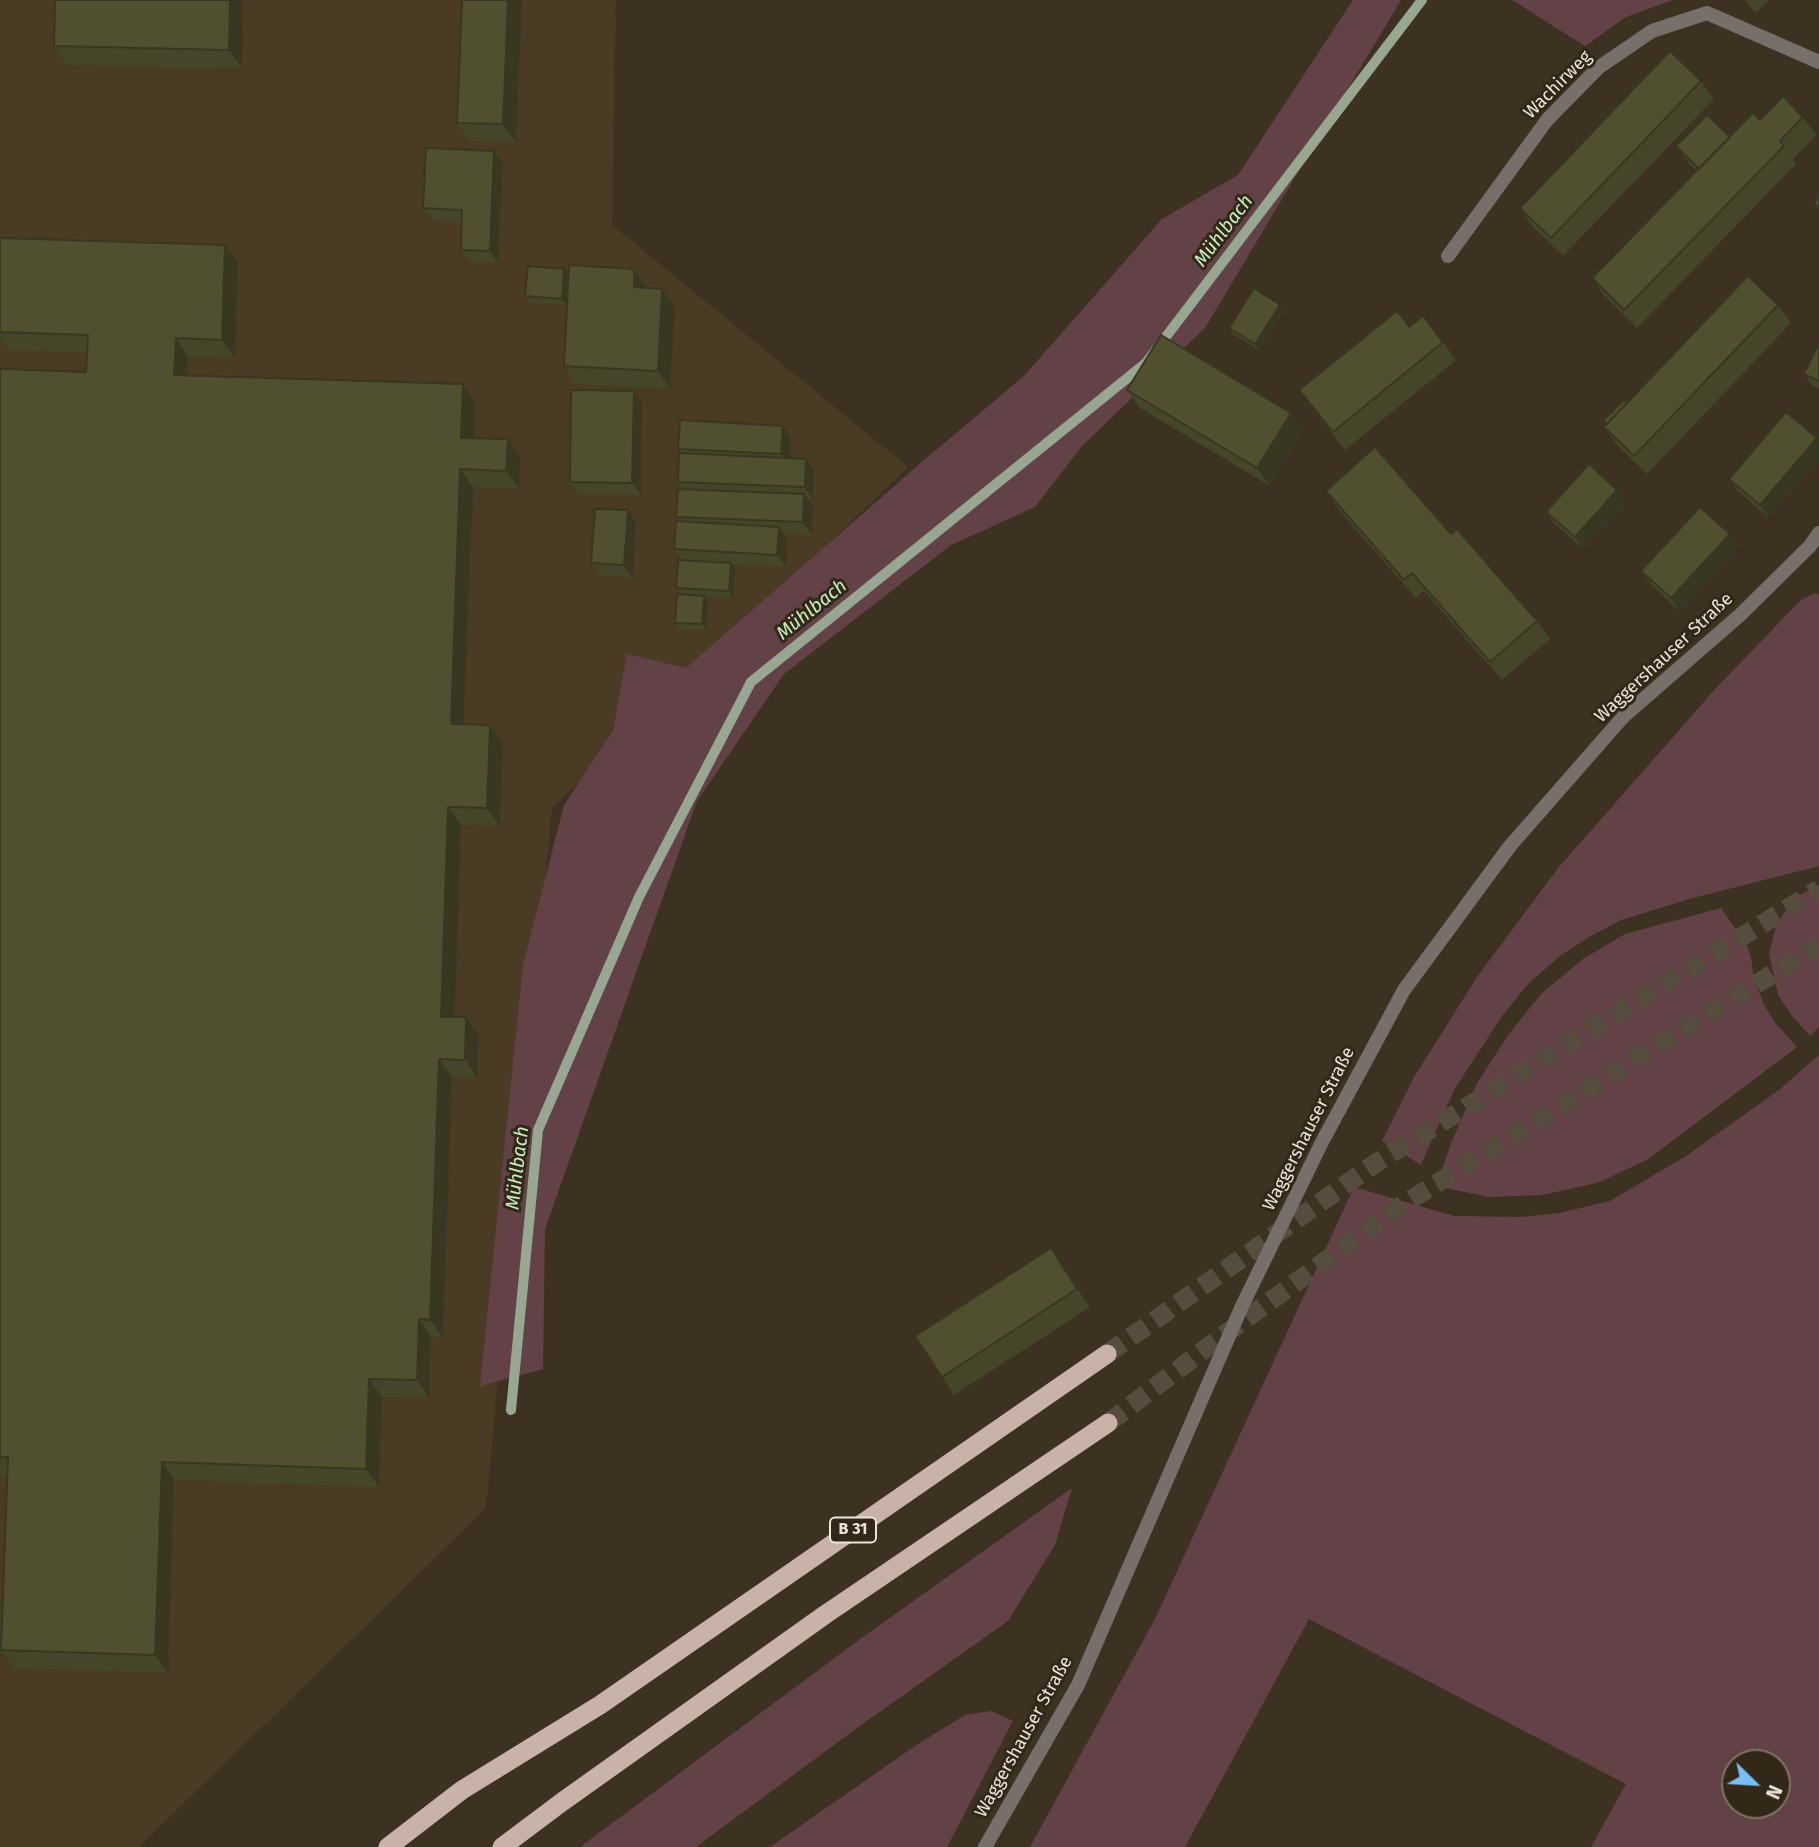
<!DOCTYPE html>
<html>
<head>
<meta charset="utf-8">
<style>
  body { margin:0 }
  #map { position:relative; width:1819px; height:1847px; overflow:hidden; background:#3d3222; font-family:"Fira Sans",sans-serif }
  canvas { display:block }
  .north { position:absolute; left:1721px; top:1749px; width:70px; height:70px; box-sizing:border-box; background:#332818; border:2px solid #7d7366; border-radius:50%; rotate:114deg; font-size:19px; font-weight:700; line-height:28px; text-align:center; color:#ebe4da }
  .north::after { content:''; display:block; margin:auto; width:24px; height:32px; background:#77c0f7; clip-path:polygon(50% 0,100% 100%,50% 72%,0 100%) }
</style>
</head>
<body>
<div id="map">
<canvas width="1819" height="1847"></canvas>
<div class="north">N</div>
</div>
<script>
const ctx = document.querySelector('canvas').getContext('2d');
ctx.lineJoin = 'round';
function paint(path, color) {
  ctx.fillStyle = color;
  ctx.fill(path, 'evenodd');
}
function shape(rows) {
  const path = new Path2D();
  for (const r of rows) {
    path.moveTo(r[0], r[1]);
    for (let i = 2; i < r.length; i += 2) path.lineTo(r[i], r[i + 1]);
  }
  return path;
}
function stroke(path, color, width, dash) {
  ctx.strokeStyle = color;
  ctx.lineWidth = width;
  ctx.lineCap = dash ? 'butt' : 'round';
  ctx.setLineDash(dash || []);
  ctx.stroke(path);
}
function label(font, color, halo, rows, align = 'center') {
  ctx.font = font + ' "Fira Sans",sans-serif';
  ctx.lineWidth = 6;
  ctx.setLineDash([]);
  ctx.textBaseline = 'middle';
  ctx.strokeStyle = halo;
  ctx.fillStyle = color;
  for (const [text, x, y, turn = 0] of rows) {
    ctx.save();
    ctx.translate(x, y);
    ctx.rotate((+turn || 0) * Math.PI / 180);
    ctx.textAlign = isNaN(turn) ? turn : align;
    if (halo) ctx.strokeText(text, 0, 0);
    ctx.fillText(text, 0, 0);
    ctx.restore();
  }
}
const built = shape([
  [0,0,616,0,612,225,908,467,552,808,486,1508,139,1847,0,1847]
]);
const green = shape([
  [1353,0,1401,0,1205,328,1082,446,1035,507,951,545,784,674,697,801,545,1229,543,1369,480,1386,523,965,564,805,613,731,627,654,686,668,923,461,1024,376,1162,219,1238,175],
  [1512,0,1673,0,1626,17,1585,46],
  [1815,593,1819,594,1819,866,1693,898,1621,920,1589,937,1560,956,1528,984,1502,1016,1454,1090,1421,1165,1382,1141,1414,1077,1477,977,1559,867,1717,687,1801,600],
  [1819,885,1819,1027,1810,1036,1792,1016,1778,995,1769,954,1776,926,1785,911,1798,896],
  [1721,908,1746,944,1751,957,1754,979,1764,1005,1776,1024,1797,1047,1647,1160,1597,1183,1542,1195,1489,1197,1436,1186,1452,1141,1476,1085,1508,1035,1541,994,1583,959,1625,934],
  [1819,1055,1819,1847,1591,1847,1626,1784,1309,1619,1185,1847,1030,1847,1155,1619,1354,1187,1454,1216,1521,1217,1559,1213,1610,1201,1686,1156,1779,1090],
  [1735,1763,1777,1763,1777,1805,1735,1805],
  [1072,1488,1055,1545,1008,1621,857,1728,696,1847,580,1847,863,1637],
  [991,1711,1013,1721,947,1847,770,1847,915,1746,965,1715]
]);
const stream = shape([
  [511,1410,538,1130,639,897,751,682,1146,363,1422,0]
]);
const trunkTunnel = shape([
  [1107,1354,1376,1163,1819,889],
  [1108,1423,1217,1340,1399,1207,1819,945]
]);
const minor = shape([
  [1448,256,1547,120,1598,68,1652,31,1707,13,1819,62]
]);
const tertiary = shape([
  [985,1847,1078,1685,1242,1306,1322,1142,1404,990,1510,846,1623,717,1740,615,1810,546,1819,533]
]);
const trunk = shape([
  [388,1847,462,1790,600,1705,1107,1354],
  [502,1847,562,1802,826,1614,1108,1423]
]);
const wall = shape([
  [55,0,243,0,242,68,66,65,54,46],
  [462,0,522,0,516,142,470,141,457,123],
  [1745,0,1770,0,1755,13],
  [1701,81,1714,99,1563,256,1532,226,1520,208],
  [1803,117,1816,135,1793,159,1796,164,1637,328,1605,296,1592,278,1697,171,1685,159,1676,146,1730,137,1760,120],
  [503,163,498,263,469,262,461,250,462,222,432,220,423,208],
  [0,238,238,263,235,358,188,356,188,375,475,402,474,438,520,457,519,489,473,487,464,724,490,725,503,743,500,826,461,825,454,1017,479,1035,477,1078,452,1077,443,1338,431,1337,429,1398,382,1397,379,1487,174,1480,168,1673,14,1668,1,1650,7,1475,0,1475,0,369,86,372,87,353,9,350,0,337],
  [564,269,568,275,566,305,530,303,525,296],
  [634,269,647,288,675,307,670,389,576,384,564,366],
  [1280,305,1284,311,1259,350,1233,334,1229,328],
  [1778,305,1791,323,1647,474,1617,445,1604,427,1606,425,1603,421,1627,403],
  [1409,327,1443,342,1456,360,1345,450,1312,408,1299,390],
  [1819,343,1819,389,1813,386,1804,374],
  [1127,390,1303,431,1270,486,1140,408],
  [642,403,641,495,579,494,570,482],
  [783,426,791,438,790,458,814,471,813,500,808,499,813,506,812,535,784,533,787,539,786,567,731,564,735,569,733,598,680,594,676,588,682,560,674,549,679,521,676,517,682,489,678,482,682,454,678,449],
  [1817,438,1819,440,1819,459,1768,517,1738,491,1729,479],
  [1617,490,1626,503,1583,549,1555,524,1546,512],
  [1326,491,1451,534,1537,621,1550,639,1502,680,1424,591,1416,598,1338,509],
  [628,510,636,522,633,578,600,575,591,563],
  [1730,534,1739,546,1679,611,1650,583,1641,571],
  [704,596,708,602,706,630,679,629,675,623],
  [1063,1266,1090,1307,954,1395,942,1377]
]);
const shadedWall = shape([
  [230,0,243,0,242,68,229,50],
  [508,0,522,0,516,142,503,124],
  [494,151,503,163,498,263,490,251],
  [225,245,238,263,235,358,222,340],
  [564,269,568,275,566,305,562,299],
  [634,269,647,287,646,305,634,287],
  [662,289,675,307,670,389,658,371],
  [1280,305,1284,311,1259,350,1255,344],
  [176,338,188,356,187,393,174,375],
  [463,384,475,402,474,456,461,438],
  [634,391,642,403,641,495,632,483],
  [1291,413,1303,431,1270,486,1257,468],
  [783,426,791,438,790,467,781,454],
  [1817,438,1819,440,1819,459,1768,517,1760,505],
  [508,439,520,457,519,489,506,471],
  [806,459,814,471,813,500,805,487],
  [460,469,473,487,463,742,451,724],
  [1617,490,1626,503,1583,549,1575,537],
  [804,494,813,506,812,535,803,522],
  [628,510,636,522,633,578,624,565],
  [779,527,787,539,786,567,777,555],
  [1730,534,1739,546,1679,611,1671,598],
  [731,563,735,569,733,598,729,591],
  [704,596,708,602,706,630,702,624],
  [490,725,503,743,500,826,487,808],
  [448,807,461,825,454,1035,441,1017],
  [466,1017,479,1035,477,1078,465,1060],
  [439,1059,452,1077,443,1338,430,1320],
  [1051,1248,1063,1266,1090,1307,1077,1289],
  [419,1319,431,1337,429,1398,417,1380],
  [369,1379,382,1397,379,1487,366,1469],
  [162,1462,174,1480,168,1673,155,1655]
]);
const building = shape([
  [55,0,230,0,229,50,54,46,55,0],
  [462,0,508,0,503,124,457,123,462,0],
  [1670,51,1701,81,1551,238,1520,208,1670,51],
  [1783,96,1803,117,1780,141,1784,146,1624,310,1592,278,1753,113,1760,120,1783,96],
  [1707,115,1730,137,1699,169,1676,146,1707,115],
  [426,148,494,151,490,251,461,250,462,210,423,208,426,148],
  [1819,194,1819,207,1814,204,1819,194],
  [0,238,225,245,222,340,176,338,174,375,463,384,461,438,508,439,506,471,460,469,451,724,490,725,487,808,448,807,441,1017,466,1017,465,1060,439,1059,430,1320,419,1319,417,1380,369,1379,366,1469,162,1462,155,1655,1,1650,8,1457,0,1457,0,369,86,372,88,335,0,332,0,238],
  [569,265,634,269,634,287,662,289,658,371,564,366,569,265],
  [528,266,564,269,562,299,525,296,528,266],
  [1748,276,1778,305,1634,456,1604,427,1748,276],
  [1254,288,1280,305,1255,344,1229,328,1254,288],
  [1397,311,1409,327,1423,316,1443,342,1333,432,1299,390,1397,311],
  [1161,335,1291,413,1257,468,1127,390,1161,335],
  [1819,343,1819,381,1804,374,1819,343],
  [571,390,634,391,632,483,570,482,571,390],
  [1624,400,1627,403,1607,424,1603,421,1624,400],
  [1786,412,1817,438,1760,505,1729,479,1786,412],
  [680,420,783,426,781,454,678,449,680,420],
  [1375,447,1451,534,1457,529,1537,621,1490,662,1412,573,1404,580,1326,491,1375,447],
  [679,453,806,459,805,487,678,482,679,453],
  [1589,464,1617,490,1575,537,1546,512,1589,464],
  [678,489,804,494,803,522,676,517,678,489],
  [1700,507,1730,534,1671,598,1641,571,1700,507],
  [595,509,628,510,624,565,591,563,595,509],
  [676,521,779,527,777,555,674,549,676,521],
  [678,560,731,563,729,591,676,588,678,560],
  [677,594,704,596,702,624,675,623,677,594],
  [1051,1248,1077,1289,942,1377,915,1336,1051,1248]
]);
const shields = [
  [853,1530,46]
];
const shieldNames = [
  ["B 31",853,1530]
];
const streetNames = [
  ["Wachirweg",1558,85,-45],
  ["Waggershauser Straße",1664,658,-43],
  ["Waggershauser Straße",1309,1129,-63],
  ["Waggershauser Straße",1024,1737,-61]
];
const waterNames = [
  ["Mühlbach",1224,231,-53],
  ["Mühlbach",812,610,-39],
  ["Mühlbach",518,1168,-83]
];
paint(built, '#4a3b25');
paint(green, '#624246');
stroke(stream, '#98a792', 10);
stroke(trunkTunnel, '#574d3e', 19, [19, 10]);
stroke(minor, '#786e6a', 14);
stroke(tertiary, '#786e6a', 14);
stroke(trunk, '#c8b2aa', 19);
paint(wall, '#45452a');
paint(shadedWall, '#383822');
paint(building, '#505031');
stroke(building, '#383822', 2);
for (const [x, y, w] of shields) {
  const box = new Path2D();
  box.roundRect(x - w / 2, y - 12.5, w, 25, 5);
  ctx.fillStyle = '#332818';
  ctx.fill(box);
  stroke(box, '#ebe4da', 2);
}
label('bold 16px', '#ebe4da', null, shieldNames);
label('18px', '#ebe4da', '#332818', streetNames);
label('italic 19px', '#c5f0c1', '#332818', waterNames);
</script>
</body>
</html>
